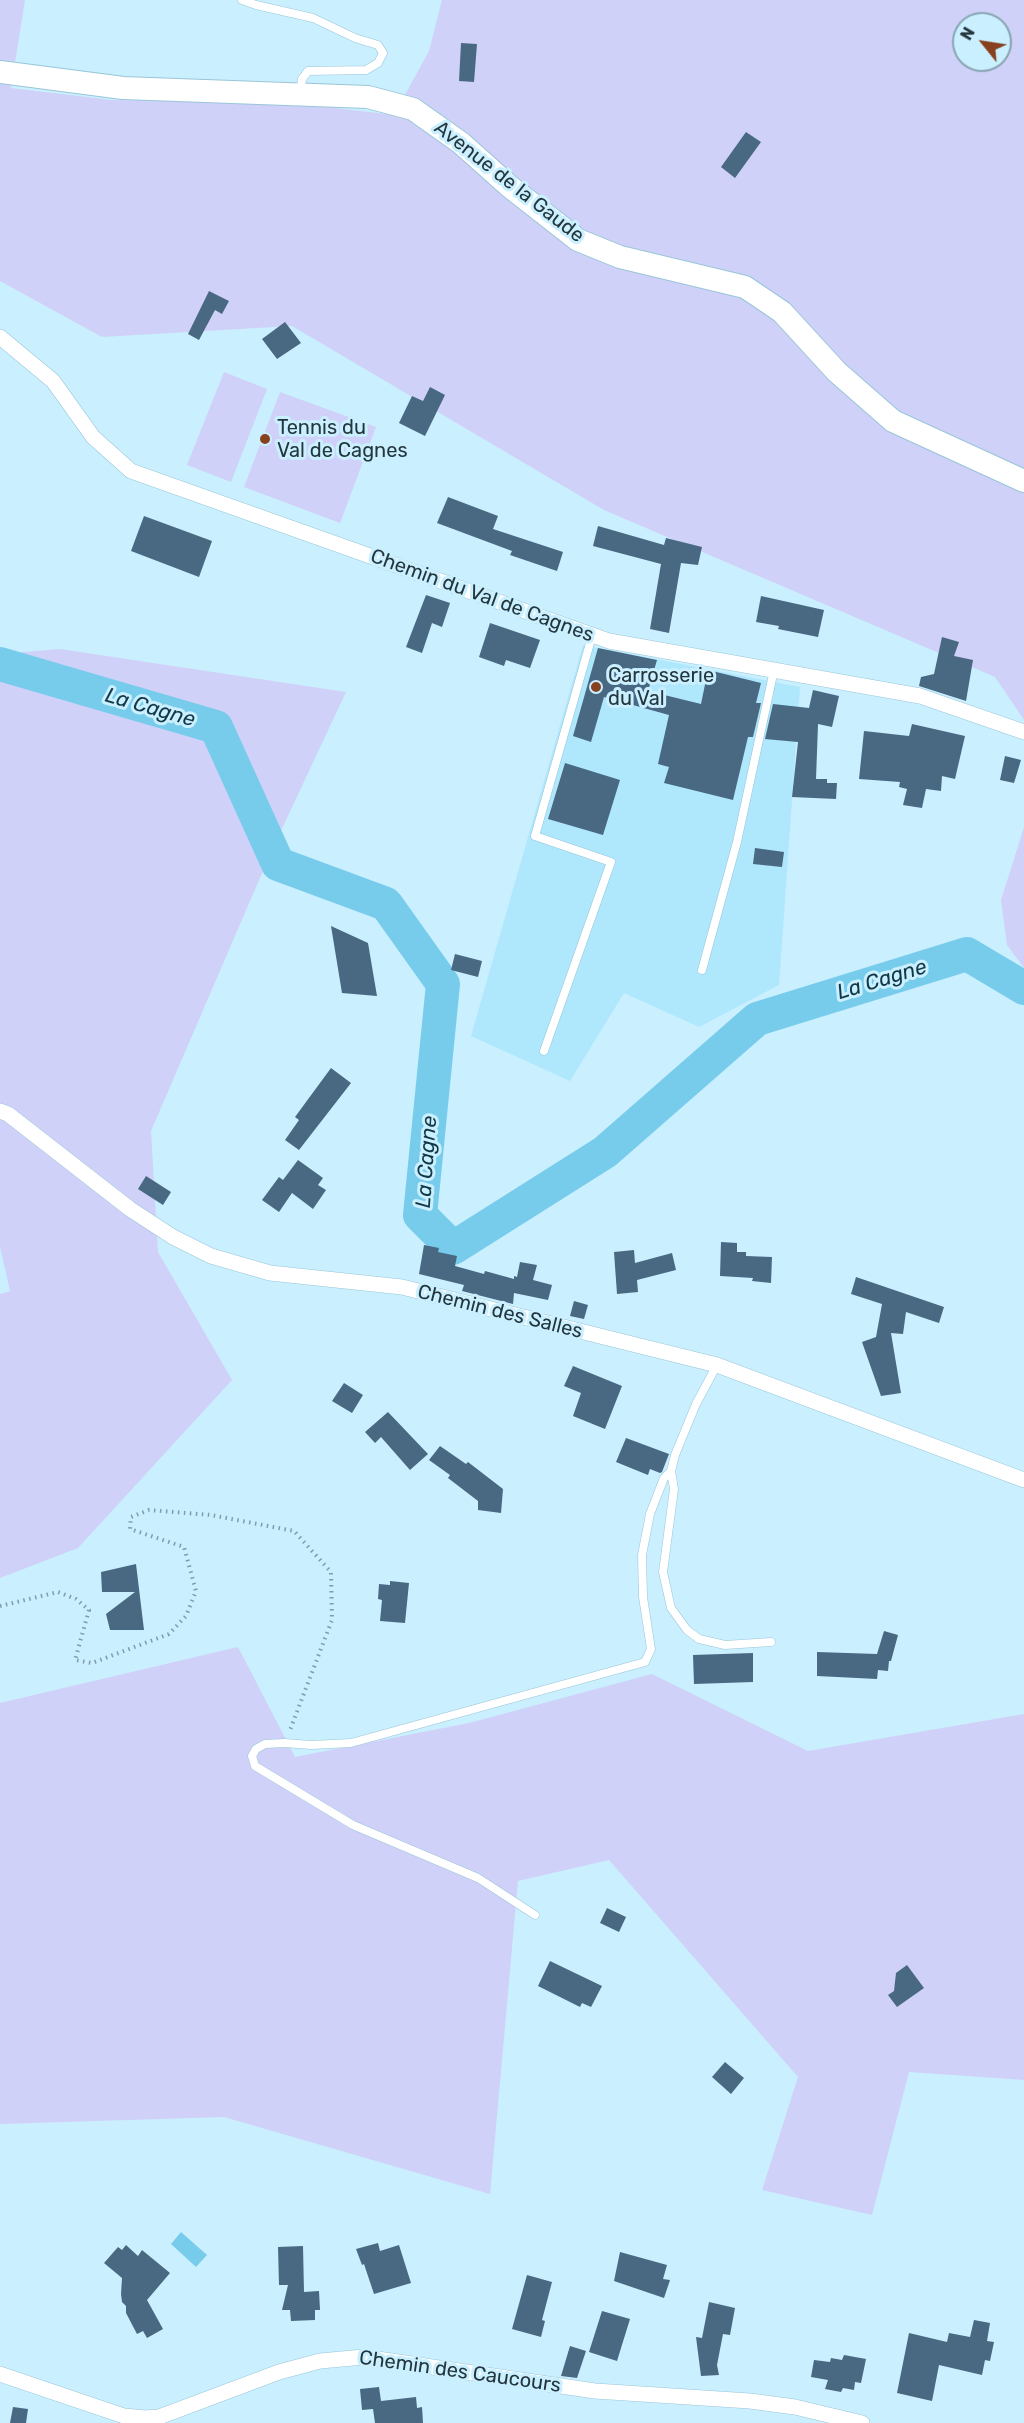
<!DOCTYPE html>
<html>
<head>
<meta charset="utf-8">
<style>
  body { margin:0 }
  #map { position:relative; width:1024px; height:2423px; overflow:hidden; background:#caefff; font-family:Rubik,sans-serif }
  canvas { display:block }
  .north { position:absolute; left:952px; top:12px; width:60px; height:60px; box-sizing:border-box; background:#caefff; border:2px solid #87a5b1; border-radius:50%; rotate:300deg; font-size:16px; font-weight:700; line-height:24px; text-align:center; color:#23363d }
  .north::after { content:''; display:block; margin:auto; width:21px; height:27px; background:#88411e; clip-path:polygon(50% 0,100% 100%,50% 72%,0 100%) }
</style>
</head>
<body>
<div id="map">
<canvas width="1024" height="2423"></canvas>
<div class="north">N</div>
</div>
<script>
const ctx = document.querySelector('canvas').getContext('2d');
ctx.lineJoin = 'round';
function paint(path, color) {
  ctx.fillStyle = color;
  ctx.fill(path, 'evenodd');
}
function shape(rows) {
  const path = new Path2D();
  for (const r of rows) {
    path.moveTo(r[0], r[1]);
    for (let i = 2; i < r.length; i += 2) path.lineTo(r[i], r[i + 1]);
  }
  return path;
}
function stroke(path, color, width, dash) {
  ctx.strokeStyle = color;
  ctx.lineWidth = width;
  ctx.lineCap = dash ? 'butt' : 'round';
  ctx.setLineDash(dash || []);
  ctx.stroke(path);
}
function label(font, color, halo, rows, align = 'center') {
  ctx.font = font + ' Rubik,sans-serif';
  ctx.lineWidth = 6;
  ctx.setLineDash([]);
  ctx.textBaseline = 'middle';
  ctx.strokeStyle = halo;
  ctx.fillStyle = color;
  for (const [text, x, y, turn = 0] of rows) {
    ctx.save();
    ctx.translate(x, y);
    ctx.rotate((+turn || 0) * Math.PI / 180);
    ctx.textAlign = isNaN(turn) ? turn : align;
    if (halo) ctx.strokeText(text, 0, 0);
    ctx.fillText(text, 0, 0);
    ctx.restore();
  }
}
const built = shape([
  [583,645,800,687,779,985,699,1027,624,993,570,1081,471,1036]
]);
const green = shape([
  [0,0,25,0,11,88,112,100,285,102,394,115,429,51,442,0,1024,0,1024,720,995,677,604,510,292,326,102,337,0,281],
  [964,24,1000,24,1000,60,964,60],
  [224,372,267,389,231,482,187,465],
  [280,392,376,427,340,523,244,487],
  [60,649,346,692,272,850,151,1131,158,1252,232,1380,78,1548,0,1578,0,1294,10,1291,0,1247,0,654],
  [1024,827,1024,968,1007,945,1001,900],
  [238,1647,295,1757,469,1723,652,1674,808,1751,1024,1714,1024,2080,909,2072,872,2215,762,2190,798,2077,609,1860,518,1881,490,2194,224,2117,0,2124,0,1703]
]);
const water = shape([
  [181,2232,207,2255,196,2267,171,2244]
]);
const river = shape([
  [0,664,216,727,278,864,386,904,443,984,420,1215,453,1248,605,1152,757,1019,967,954,1024,988]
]);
const building = shape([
  [461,43,477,44,474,82,459,81],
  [746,132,761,142,735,178,721,167],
  [209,291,229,301,222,314,215,310,199,340,188,334],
  [285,322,301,343,277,359,262,339],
  [430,387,445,395,425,436,399,423,412,396,423,401],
  [448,497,498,516,493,529,563,552,557,571,510,555,512,551,437,523],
  [144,516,212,541,199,577,131,551],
  [598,526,664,545,666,538,702,547,698,565,681,563,669,633,650,629,661,564,593,546],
  [426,595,450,603,442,627,432,623,422,653,406,647],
  [761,596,824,610,818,637,778,629,779,626,756,622],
  [490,623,540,640,530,668,506,660,504,666,479,657],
  [942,637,959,642,954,656,973,660,966,701,919,686,921,677,934,674],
  [598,648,657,660,648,691,701,704,708,670,761,683,756,703,761,703,753,737,748,737,733,800,664,783,669,767,658,764,669,715,604,697,591,742,573,736],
  [813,690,839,696,832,727,818,724,816,779,827,779,827,783,837,783,836,799,792,797,798,742,765,739,773,704,809,708],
  [912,724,965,736,955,779,942,776,941,791,926,789,922,808,903,805,907,789,899,787,900,782,859,779,864,731,909,736],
  [1005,756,1021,760,1014,783,1000,780],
  [565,763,620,780,603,835,548,819],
  [755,848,784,852,782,867,753,864],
  [331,926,368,943,377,996,342,993],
  [455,954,482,961,478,977,451,970],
  [331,1068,351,1083,299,1150,285,1140,299,1120,295,1117],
  [298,1160,323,1178,318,1185,326,1190,313,1209,292,1193,279,1212,262,1200,279,1177,283,1180],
  [146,1176,171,1192,163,1205,138,1189],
  [721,1242,737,1243,737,1252,746,1252,746,1256,772,1257,771,1283,752,1281,753,1278,720,1276],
  [424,1245,439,1248,438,1252,457,1256,455,1266,484,1274,485,1271,514,1279,514,1276,517,1277,520,1262,537,1265,533,1280,552,1285,548,1300,514,1293,513,1304,462,1291,464,1285,419,1274],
  [634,1250,635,1263,672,1253,676,1270,637,1280,638,1292,617,1294,614,1252],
  [856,1277,944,1307,939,1323,906,1312,903,1334,891,1333,901,1393,881,1396,862,1342,876,1337,882,1304,851,1294],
  [574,1301,588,1305,584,1319,570,1316],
  [573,1366,622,1386,605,1429,573,1416,581,1393,564,1386],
  [344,1383,363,1395,352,1413,332,1401],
  [388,1412,428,1454,410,1470,381,1437,375,1443,365,1432],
  [626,1438,669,1454,662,1472,660,1473,650,1469,648,1475,616,1462],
  [440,1446,466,1464,468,1462,503,1489,501,1513,478,1510,478,1501,448,1478,450,1475,429,1460],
  [136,1564,144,1630,110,1630,106,1614,135,1592,102,1592,101,1572],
  [390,1581,409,1583,405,1623,380,1621,382,1600,378,1599,379,1584,390,1585],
  [884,1631,898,1635,891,1661,889,1661,888,1671,878,1670,877,1679,817,1676,817,1652,877,1654],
  [753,1653,753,1682,694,1684,693,1655],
  [607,1908,626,1917,619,1932,600,1923],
  [550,1961,602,1986,591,2007,582,2003,580,2007,538,1986],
  [907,1965,924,1988,897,2007,888,1995,894,1991,896,1973],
  [725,2062,744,2078,731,2094,712,2077],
  [378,2243,380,2251,399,2245,411,2283,374,2294,364,2264,362,2265,356,2249],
  [126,2245,138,2256,142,2250,170,2273,147,2300,163,2329,147,2338,143,2331,137,2334,126,2313,126,2306,122,2302,121,2294,122,2278,104,2263,118,2247,122,2250],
  [303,2246,304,2292,319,2291,320,2310,315,2310,315,2320,291,2321,290,2310,282,2310,288,2285,279,2285,278,2247],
  [620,2252,667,2265,663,2279,670,2280,664,2298,614,2281],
  [527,2275,552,2282,542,2320,545,2321,541,2337,512,2329],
  [709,2302,735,2308,730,2335,723,2334,717,2365,719,2375,701,2376,696,2337,702,2338],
  [602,2311,630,2319,617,2361,589,2352],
  [974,2320,990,2323,987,2341,994,2342,990,2361,985,2360,982,2375,939,2365,932,2401,897,2393,909,2333,947,2342,949,2333,970,2337],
  [570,2346,586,2351,577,2378,561,2376],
  [844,2355,866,2359,861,2383,855,2382,854,2390,843,2388,841,2392,825,2389,828,2380,811,2377,814,2360,830,2362,831,2358,842,2360],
  [379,2387,381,2401,416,2397,417,2408,422,2407,423,2423,375,2423,373,2409,362,2410,360,2389],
  [13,2407,28,2409,26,2423,10,2423]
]);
const path = shape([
  [0,1606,58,1592,76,1599,89,1610,75,1660,92,1663,169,1634,186,1616,196,1591,184,1547,130,1529,131,1517,149,1510,211,1515,294,1531,331,1572,332,1620,290,1730]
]);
const lane = shape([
  [242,0,256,5,313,18,355,38,378,45,383,53,378,63,366,70,308,71,302,79,300,93],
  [702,970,737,842,774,670],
  [544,1051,611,862,535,836,592,636],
  [671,1471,674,1489,663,1572,671,1608,687,1630,699,1639,725,1645,771,1642],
  [535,1915,478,1878,353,1825,255,1766,252,1756,256,1749,265,1744,285,1743,311,1745,351,1743,645,1662,651,1649,643,1597,642,1555,650,1514,664,1478,671,1471,675,1455,696,1404,717,1365]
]);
const street = shape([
  [0,337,53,381,93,437,131,471,609,641,920,696,1024,732],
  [0,1111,8,1114,130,1209,173,1237,211,1256,270,1273,402,1287,717,1365,1024,1480],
  [0,2374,124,2416,145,2418,159,2417,279,2372,320,2361,364,2357,595,2391,750,2401,795,2407,862,2423]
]);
const secondary = shape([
  [0,72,123,88,368,97,413,109,461,143,509,186,578,240,620,257,745,287,782,312,837,372,893,421,1024,481]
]);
const markers = [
  [265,439,6,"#88411e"],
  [596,687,6,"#88411e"]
];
const streetNames = [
  ["Avenue de la Gaude",509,182,38],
  ["Chemin du Val de Cagnes",482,596,20],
  ["Chemin des Salles",500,1312,14],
  ["Chemin des Caucours",460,2372,8]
];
const poiNames = [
  ["Tennis du",277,428],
  ["Val de Cagnes",277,451],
  ["Carrosserie",608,676],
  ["du Val",608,699]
];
const waterNames = [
  ["La Cagne",150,708,16],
  ["La Cagne",882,980,-17],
  ["La Cagne",427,1162,-86]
];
paint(built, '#afe7fd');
paint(green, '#d0d1f8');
paint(water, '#77ccec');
stroke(river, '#77ccec', 34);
paint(building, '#496882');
stroke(lane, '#98c6d8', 9);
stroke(street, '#98c6d8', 16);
stroke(secondary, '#98c6d8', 24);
stroke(path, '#7f9ca7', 4, [1.5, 4.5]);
stroke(lane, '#fff', 8);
stroke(street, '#fff', 15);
stroke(secondary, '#fff', 22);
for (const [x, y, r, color] of markers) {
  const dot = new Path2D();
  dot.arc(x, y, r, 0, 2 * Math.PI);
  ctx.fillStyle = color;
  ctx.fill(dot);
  stroke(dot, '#caefff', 2);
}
label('20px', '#23363d', '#caefff', streetNames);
label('20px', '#23363d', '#caefff', poiNames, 'left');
label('italic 21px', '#113846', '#caefff', waterNames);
</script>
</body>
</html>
